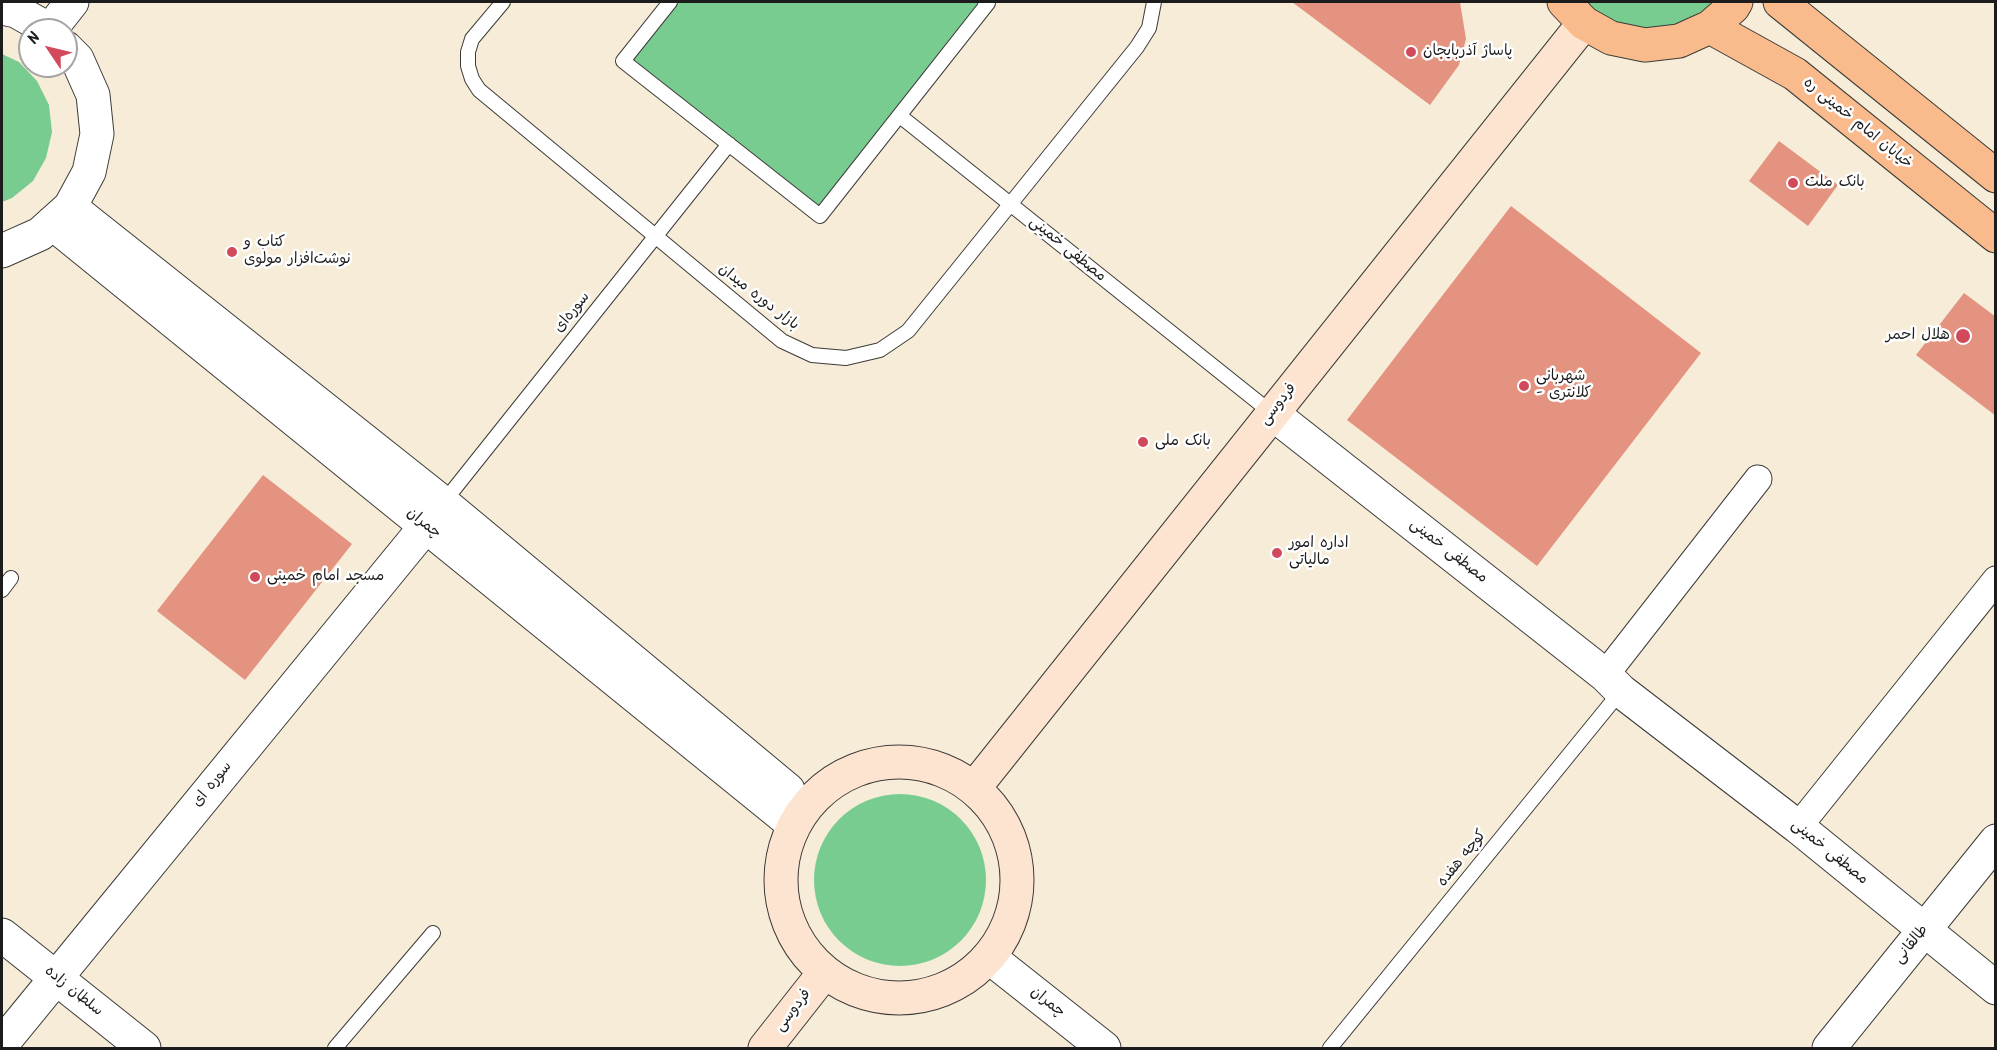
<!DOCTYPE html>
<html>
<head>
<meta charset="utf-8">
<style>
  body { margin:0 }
  #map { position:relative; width:1997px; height:1050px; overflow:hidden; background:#f6ecd8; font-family:Kalam,sans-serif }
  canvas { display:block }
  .frame { position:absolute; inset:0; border:3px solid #1c1c1c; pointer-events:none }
  .north { position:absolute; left:18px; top:18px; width:60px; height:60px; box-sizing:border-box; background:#fff; border:2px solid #a4a4a4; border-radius:50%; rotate:305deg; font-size:16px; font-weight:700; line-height:24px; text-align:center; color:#1c1c1c }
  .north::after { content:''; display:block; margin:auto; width:21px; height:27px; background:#d1495b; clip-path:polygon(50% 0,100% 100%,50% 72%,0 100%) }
</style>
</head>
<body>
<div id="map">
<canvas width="1997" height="1050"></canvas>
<div class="frame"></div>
<div class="north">N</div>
</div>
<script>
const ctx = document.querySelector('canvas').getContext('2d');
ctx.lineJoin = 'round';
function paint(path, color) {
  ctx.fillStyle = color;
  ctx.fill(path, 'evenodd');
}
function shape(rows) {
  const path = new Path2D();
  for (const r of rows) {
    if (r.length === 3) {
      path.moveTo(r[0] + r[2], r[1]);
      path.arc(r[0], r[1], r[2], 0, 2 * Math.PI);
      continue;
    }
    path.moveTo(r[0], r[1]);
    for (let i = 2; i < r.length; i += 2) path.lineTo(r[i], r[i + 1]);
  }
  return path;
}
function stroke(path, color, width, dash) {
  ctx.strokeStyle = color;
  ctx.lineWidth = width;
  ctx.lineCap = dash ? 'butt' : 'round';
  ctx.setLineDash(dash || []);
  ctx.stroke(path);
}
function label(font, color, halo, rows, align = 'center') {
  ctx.font = font + ' Kalam,"Playpen Sans Arabic",sans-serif';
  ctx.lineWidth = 5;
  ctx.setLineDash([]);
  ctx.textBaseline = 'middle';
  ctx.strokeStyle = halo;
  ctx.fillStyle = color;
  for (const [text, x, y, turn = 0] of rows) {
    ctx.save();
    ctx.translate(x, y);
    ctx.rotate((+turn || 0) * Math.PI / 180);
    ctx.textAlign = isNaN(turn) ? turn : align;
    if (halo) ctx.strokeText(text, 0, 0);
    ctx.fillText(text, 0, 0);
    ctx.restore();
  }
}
const green = shape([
  [670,2,985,2,820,216,623,61],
  [1586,2,1713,2,1704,10,1679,24,1650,28,1621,24,1595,10],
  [2,54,19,62,37,81,49,105,52,132,46,158,33,181,12,198,2,202],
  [900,880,86]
]);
const building = shape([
  [1292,2,1460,2,1466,39,1459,65,1430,105],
  [1779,141,1838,185,1808,226,1749,181],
  [1511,206,1701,353,1537,566,1347,420],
  [1964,293,1996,317,1996,416,1916,355],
  [263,475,352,544,245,680,157,611]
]);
const service = shape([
  [503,2,472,39,468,52,468,66,472,79,479,90,782,341,812,355,846,358,880,350,908,331,1137,47,1149,28,1154,2],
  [670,2,623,61,820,216,988,3,985,2],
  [900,116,1273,414],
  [443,503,729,144],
  [2,590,11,578],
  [335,1048,433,933],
  [1330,1048,1621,691]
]);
const minor = shape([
  [1605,675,1758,479],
  [1798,827,1996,580]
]);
const tertiary = shape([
  [2,8,16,11,50,30],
  [50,30,72,2],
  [70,207,443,503,788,790],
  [52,223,794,825],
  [2,251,40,234,70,207,89,172,97,134,93,95,77,59,66,48],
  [1273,414,1605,675,1621,691,1798,827,1996,988],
  [2,935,144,1048],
  [989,957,1104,1048],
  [2,1044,426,526],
  [1829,1048,1996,841]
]);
const secondary = shape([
  [899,880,118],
  [975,787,1584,23],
  [765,1048,824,973]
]);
const primary = shape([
  [1564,2,1584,23,1611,38,1645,45,1679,41,1710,27,1733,7,1736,2],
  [1780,2,1996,176],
  [1710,27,1795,74,1996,236]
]);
const markers = [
  [1411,52,6,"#d1495b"],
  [1793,183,6,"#d1495b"],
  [232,252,6,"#d1495b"],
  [1963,336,8,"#d1495b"],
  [1524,386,6,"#d1495b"],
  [1143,442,6,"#d1495b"],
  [1277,553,6,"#d1495b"],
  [255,577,6,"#d1495b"]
];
const poiNames = [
  ["پاساژ آذربایجان",1423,52],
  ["بانک ملت",1805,183],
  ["کتاب و",244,243],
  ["نوشت‌افزار مولوی",244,260],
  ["هلال احمر",1950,336,"right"],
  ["شهربانی",1536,377],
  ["- کلانتری",1536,394],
  ["بانک ملی",1155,442],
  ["اداره امور",1289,544],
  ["مالیاتی",1289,561],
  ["مسجد امام خمینی",267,577]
];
const streetNames = [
  ["خیابان امام خمینی ره",1857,124,39],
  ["مصطفی خمینی",1067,250,39],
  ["بازار دوره میدان",758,298,38],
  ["سوره‌ای",573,313,-51],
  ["فردوسی",1279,405,-51],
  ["چمران",423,524,39],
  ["مصطفی خمینی",1448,552,38],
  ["سوره ای",213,785,-51],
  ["مصطفی خمینی",1829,853,39],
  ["کوچه هفده",1463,859,-51],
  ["طالقانی",1912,945,-51],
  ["سلطان زاده",73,992,39],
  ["چمران",1047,1003,38],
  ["فردوسی",794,1011,-52]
];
paint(green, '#78cc90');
paint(building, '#e3937f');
stroke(service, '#3d3b38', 16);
stroke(minor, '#3d3b38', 29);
stroke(tertiary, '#3d3b38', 35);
stroke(secondary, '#3d3b38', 35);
stroke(primary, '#3d3b38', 35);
stroke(service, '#fff', 14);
stroke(minor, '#fff', 27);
stroke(tertiary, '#fff', 33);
stroke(secondary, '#fde4d1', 33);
stroke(primary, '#fabb8c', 33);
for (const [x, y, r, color] of markers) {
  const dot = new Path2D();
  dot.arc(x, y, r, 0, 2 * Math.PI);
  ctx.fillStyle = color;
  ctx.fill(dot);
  stroke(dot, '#fff', 2);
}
label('15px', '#1c1c1c', '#fff', poiNames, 'left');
label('15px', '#1c1c1c', '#fff', streetNames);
</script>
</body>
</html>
